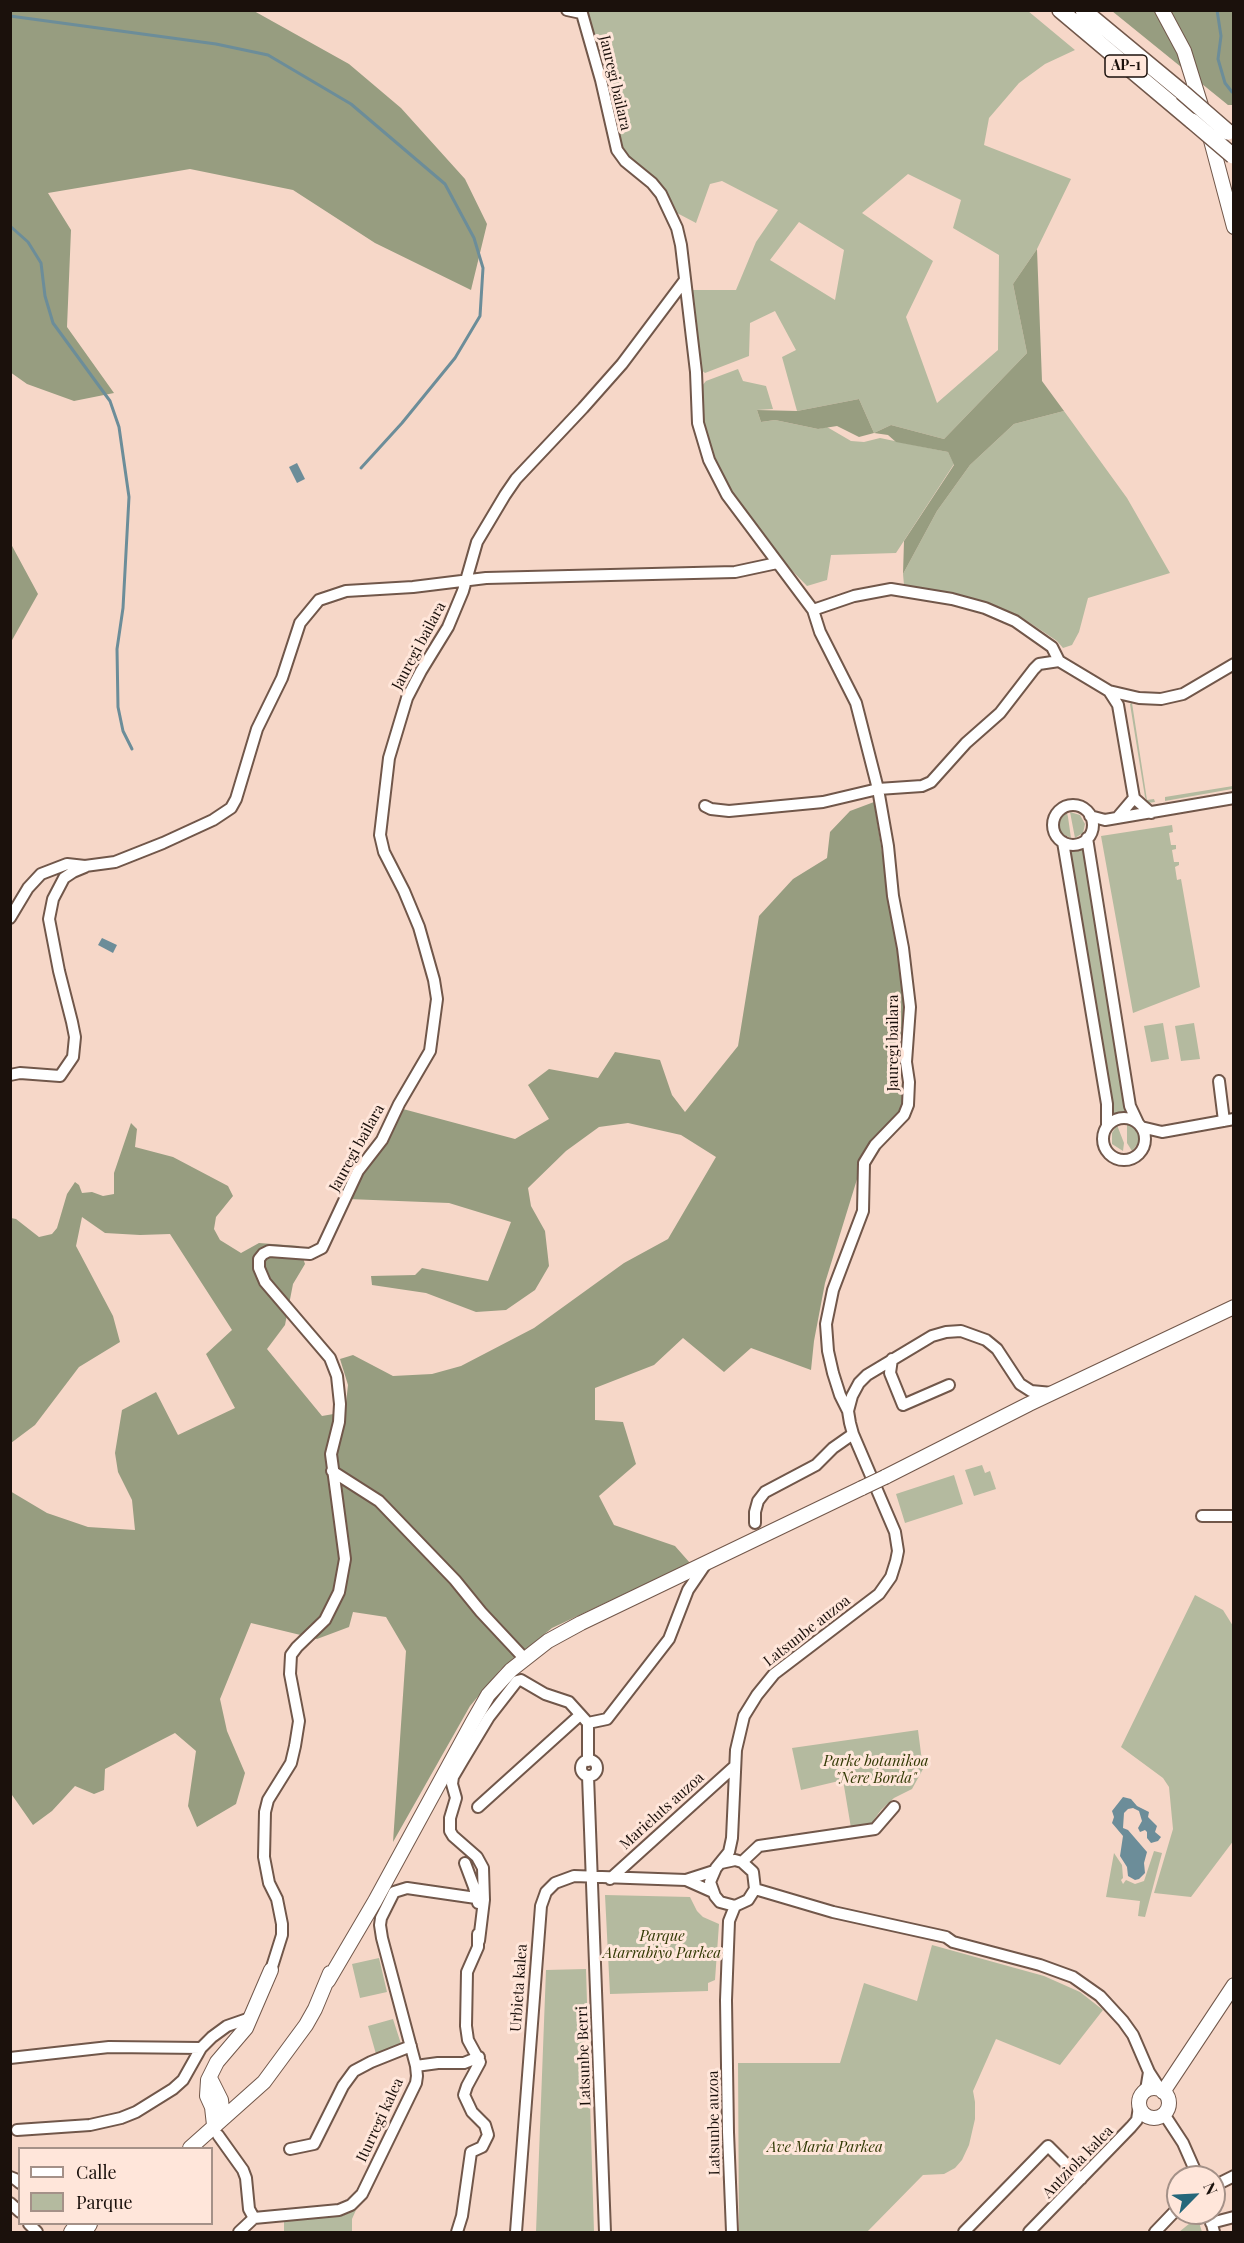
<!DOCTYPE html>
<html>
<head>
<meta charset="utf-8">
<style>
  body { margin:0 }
  #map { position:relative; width:1244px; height:2243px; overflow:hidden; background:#f6d7c8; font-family:"Playfair Display",serif }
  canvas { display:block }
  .frame { position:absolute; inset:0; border:12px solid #1b110c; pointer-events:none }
  .legend { position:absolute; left:18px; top:2147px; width:195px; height:78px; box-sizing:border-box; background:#ffe6da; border:2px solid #a49188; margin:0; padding:8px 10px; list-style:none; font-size:18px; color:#1b110c }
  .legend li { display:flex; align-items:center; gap:12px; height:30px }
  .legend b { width:30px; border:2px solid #a49188 }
  .north { position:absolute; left:1166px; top:2165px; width:60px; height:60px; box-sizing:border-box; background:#ffe6da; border:2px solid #a49188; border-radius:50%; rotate:66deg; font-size:16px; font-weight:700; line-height:24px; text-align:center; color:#1b110c }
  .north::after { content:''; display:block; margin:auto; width:21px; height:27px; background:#25677a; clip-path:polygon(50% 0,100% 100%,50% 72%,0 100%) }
</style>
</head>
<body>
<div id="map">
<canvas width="1244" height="2243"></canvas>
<div class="frame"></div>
<ul class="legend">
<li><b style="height:8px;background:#fff"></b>Calle</li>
<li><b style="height:16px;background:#b4ba9f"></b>Parque</li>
</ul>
<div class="north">N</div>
</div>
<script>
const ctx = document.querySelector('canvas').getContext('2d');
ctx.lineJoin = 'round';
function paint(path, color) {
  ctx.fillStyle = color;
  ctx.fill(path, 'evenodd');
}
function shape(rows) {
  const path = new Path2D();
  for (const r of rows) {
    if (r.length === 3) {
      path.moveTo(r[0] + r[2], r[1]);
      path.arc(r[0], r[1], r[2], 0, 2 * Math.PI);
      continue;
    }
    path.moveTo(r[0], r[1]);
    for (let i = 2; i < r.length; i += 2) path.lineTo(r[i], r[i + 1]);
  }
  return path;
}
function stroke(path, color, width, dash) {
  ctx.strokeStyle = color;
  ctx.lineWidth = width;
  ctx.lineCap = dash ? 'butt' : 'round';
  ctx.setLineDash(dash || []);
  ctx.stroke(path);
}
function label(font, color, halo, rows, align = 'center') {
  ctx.font = font + ' "Playfair Display",serif';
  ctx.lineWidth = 6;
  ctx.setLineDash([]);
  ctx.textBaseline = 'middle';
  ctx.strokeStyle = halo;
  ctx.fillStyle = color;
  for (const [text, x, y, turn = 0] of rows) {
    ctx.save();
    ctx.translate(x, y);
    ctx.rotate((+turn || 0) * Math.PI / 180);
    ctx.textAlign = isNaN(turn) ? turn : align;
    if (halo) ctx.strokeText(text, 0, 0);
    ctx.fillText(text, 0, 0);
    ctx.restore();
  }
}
const green = shape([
  [586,11,1028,11,1075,50,1045,64,1019,83,989,118,984,145,1071,179,1037,249,1013,284,1027,353,944,439,891,425,874,433,859,399,797,411,782,357,796,350,775,311,750,323,749,356,705,373,700,369,690,299,693,290,736,290,756,242,778,210,722,181,710,184,696,223,677,213,663,186,624,154,619,141,608,85],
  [908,174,961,200,953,228,999,255,998,350,937,403,906,317,933,261,862,213],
  [799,222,844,250,835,300,770,260],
  [738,369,743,381,766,386,773,409,757,410,761,422,775,420,818,429,827,427,851,441,864,442,880,438,948,452,954,464,896,553,831,555,827,580,807,586,773,551,718,472,708,445,702,410,701,387,706,381],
  [1064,411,1127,498,1170,573,1088,598,1079,632,1072,645,1063,648,1057,641,1024,619,965,597,904,585,903,574,937,511,970,465,1014,424],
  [1132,703,1147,800,1154,799,1155,802,1148,803,1145,797,1130,704],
  [1233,786,1232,789,1165,801,1165,797],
  [1070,812,1080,815,1085,824,1083,833,1075,838],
  [1064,813,1067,813,1068,817,1071,838,1062,834,1058,827,1060,817],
  [1172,825,1173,832,1169,833,1171,845,1176,845,1176,849,1172,850,1174,862,1179,862,1179,865,1175,867,1177,880,1181,879,1200,987,1133,1013,1101,836],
  [1084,848,1128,1113,1118,1113,1112,1116,1067,851,1073,851],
  [1163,1023,1169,1059,1151,1062,1144,1026],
  [1194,1023,1200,1059,1181,1061,1175,1026],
  [1127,1123,1135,1127,1140,1136,1140,1141,1132,1151,1127,1143],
  [1117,1125,1124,1143,1123,1151,1112,1144,1112,1133],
  [982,1465,985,1473,990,1471,996,1489,974,1496,965,1470],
  [954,1475,963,1504,905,1523,896,1494],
  [1195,1595,1223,1610,1233,1626,1234,1840,1191,1897,1154,1893,1173,1829,1169,1787,1163,1778,1121,1747],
  [918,1730,923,1769,912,1789,894,1798,881,1810,873,1821,872,1828,864,1830,861,1825,851,1828,843,1780,801,1790,792,1748],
  [1154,1851,1162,1853,1145,1917,1138,1916,1140,1901,1106,1897,1114,1853,1122,1865,1123,1878,1121,1880,1123,1884,1126,1880,1135,1884,1144,1881],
  [605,1895,690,1897,697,1911,703,1917,719,1924,715,1980,708,1983,708,1991,610,1994],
  [932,1945,1044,1976,1080,1992,1103,2010,1060,2065,996,2039,973,2091,975,2102,975,2119,969,2145,962,2160,955,2168,944,2174,923,2175,867,2232,739,2232,738,2063,840,2063,864,1983,917,2001],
  [379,1958,387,1992,360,1998,352,1964],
  [586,1969,594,2232,536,2232,546,1970],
  [393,2019,402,2047,376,2054,368,2026],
  [356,2210,352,2219,352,2232,284,2232,284,2220,342,2216],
  [1195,2219,1198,2219,1202,2232,1179,2232]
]);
const forest = shape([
  [11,10,254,11,349,64,401,108,465,179,487,224,471,290,375,243,293,190,190,169,48,193,71,230,67,327,114,393,74,401,27,384,10,372],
  [1112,11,1233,11,1233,105,1228,105],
  [1037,249,1042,381,1064,411,1014,424,970,465,937,511,903,574,904,541,954,465,948,452,896,442,888,435,874,433,859,437,837,426,818,429,775,420,761,422,757,410,797,411,859,399,874,433,891,425,944,439,1027,353,1013,284],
  [11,544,38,594,11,642,10,642],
  [874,802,898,953,903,997,903,1022,898,1060,903,1097,901,1113,862,1163,825,1283,814,1341,811,1370,751,1348,724,1372,683,1338,654,1365,595,1388,595,1420,623,1422,636,1464,599,1496,614,1525,675,1546,690,1563,552,1628,501,1669,470,1706,393,1842,406,1651,386,1617,353,1612,349,1627,317,1639,251,1623,220,1699,227,1731,245,1773,236,1804,197,1827,188,1806,196,1751,175,1733,105,1769,104,1790,94,1794,75,1786,52,1811,33,1825,12,1795,11,1785,10,1491,47,1513,88,1527,135,1530,132,1500,118,1472,115,1453,122,1410,156,1392,178,1435,235,1408,206,1354,232,1330,170,1234,140,1235,105,1233,82,1217,76,1246,113,1316,120,1342,79,1367,35,1425,11,1443,11,1218,16,1219,39,1237,52,1234,57,1228,67,1194,75,1182,79,1185,82,1193,92,1192,103,1196,114,1194,114,1173,131,1123,137,1129,135,1147,173,1157,228,1186,233,1196,216,1217,214,1229,220,1240,241,1253,259,1243,299,1246,305,1264,293,1284,285,1325,267,1349,322,1416,345,1412,348,1385,340,1359,353,1355,393,1376,432,1374,461,1366,534,1328,624,1263,668,1239,716,1157,681,1135,628,1123,599,1127,566,1151,528,1188,531,1206,545,1231,549,1266,535,1290,506,1310,476,1312,426,1293,372,1285,371,1276,415,1275,422,1268,488,1281,511,1222,449,1203,348,1199,356,1180,384,1147,403,1109,515,1139,549,1119,528,1085,549,1069,598,1078,615,1052,660,1060,672,1095,685,1112,738,1046,759,916,793,879,827,858,830,832,850,811]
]);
const water = shape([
  [297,463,305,479,297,483,289,467],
  [102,938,117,945,113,953,98,945],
  [1123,1797,1131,1799,1137,1806,1149,1812,1148,1817,1157,1826,1155,1832,1161,1837,1158,1841,1151,1843,1147,1838,1147,1832,1145,1830,1140,1832,1138,1828,1142,1821,1139,1811,1133,1808,1128,1809,1124,1813,1123,1828,1128,1830,1147,1852,1144,1863,1145,1873,1139,1879,1135,1880,1128,1876,1127,1867,1120,1856,1123,1836,1112,1823,1114,1817,1112,1811]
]);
const stream = shape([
  [1217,10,1221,36,1218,59,1225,83,1232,92],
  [10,16,216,44,268,55,351,104,445,184,474,238,483,268,480,316,455,358,402,423,361,468],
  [10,226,28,242,41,263,45,296,53,323,110,401,119,427,129,497,123,608,117,649,118,707,123,731,132,749]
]);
const minor = shape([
  [567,10,581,13],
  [581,10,601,80,617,150,625,161,652,183,661,194,677,228,681,245,696,372,698,423,709,460,727,495,813,610,820,632,856,703,878,789,888,846,893,896,903,948,910,1007,906,1062,909,1082,908,1105,904,1115,875,1145,864,1163,863,1211,833,1290,826,1324,828,1351,833,1373,840,1395,848,1411],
  [813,610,854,596,891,589,952,599,985,608,1015,621,1052,647,1059,661,1109,691,1139,698,1161,699,1183,694,1234,664],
  [1109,691,1118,705,1134,798,1151,813],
  [1073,825,20],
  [705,806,711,809,729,811,823,802,878,789,922,786,931,782,966,743,1000,713,1034,669,1039,664,1059,661],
  [1090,816,1105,820,1234,798],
  [1117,818,1134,798],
  [1087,838,1130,1106,1138,1123],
  [1063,842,1107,1104,1107,1126],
  [10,918,28,888,41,874,67,864,85,866,115,862,163,843,213,820,231,808,236,799,257,729,282,678,300,623,319,600,346,591,413,587,486,578,735,572,777,563],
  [10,1075,20,1073,60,1076,73,1057,75,1037,72,1022,59,971,49,919,53,899,64,878,73,872,85,867],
  [1219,1081,1224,1121],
  [1124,1139,21],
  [1141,1127,1162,1132,1234,1119],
  [892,1359,890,1373,903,1405,949,1385],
  [332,1471,379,1501,455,1580,481,1612,524,1658],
  [1202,1516,1234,1516],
  [755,1523,755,1512,758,1501,765,1492,816,1465,833,1448,853,1434],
  [588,1723,607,1719,669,1639,688,1590,705,1565],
  [589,1768,8],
  [588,1776,605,2232],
  [478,1807,580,1715],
  [742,1862,759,1846,875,1829,894,1807],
  [465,1863,474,1887,478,1903],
  [721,1863,735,1860,742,1862,753,1872,755,1889,748,1900,735,1906,720,1902,715,1896,710,1882,716,1868,729,1852,732,1838,736,1750,744,1716,757,1695,774,1674,879,1594,891,1577,896,1561,898,1551,895,1532,853,1434,850,1423,848,1411,852,1396,859,1383,867,1375,932,1336,946,1332,961,1331,986,1340,997,1349,1020,1384,1031,1391,1052,1393],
  [610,1879,735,1766],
  [686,1880,714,1871],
  [755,1889,833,1912,946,1937,953,1942,1040,1965,1073,1977,1100,1996,1123,2021,1133,2035,1149,2072,1160,2089],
  [479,1941,484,1900,483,1868,477,1857,453,1836,450,1831,450,1818,456,1798,452,1784,453,1777,463,1760,489,1717,517,1681,521,1680,545,1694,569,1702,588,1723,588,1761],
  [271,1970,282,1935,282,1924,277,1899,269,1883,264,1857,265,1812,268,1800,291,1763,295,1746,299,1721,290,1674,291,1655,297,1647,325,1620,339,1592,345,1559,331,1454,339,1422,340,1404,337,1376,330,1358,265,1282,259,1268,259,1259,263,1254,269,1251,310,1254,322,1248,358,1171,382,1140,399,1104,430,1051,437,999,434,980,419,927,404,891,384,852,380,835,389,758,407,698,421,671,448,627,463,591,477,542,505,495,516,479,583,408,622,364,685,280],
  [10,2058,109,2047,201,2048],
  [416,2066,438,2063,464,2063,479,2057],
  [1146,2090,1149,2072],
  [1164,2114,1183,2143,1198,2177],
  [17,2130,90,2125,121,2118,136,2112,173,2089,183,2080,201,2048,212,2037,227,2026,250,2018],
  [218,2135,243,2170,246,2178,249,2209,254,2218],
  [290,2149,314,2144,343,2086,354,2071,371,2062,411,2046],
  [10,2177,15,2179,20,2183],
  [1214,2186,1234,2176],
  [10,2203,20,2212],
  [1209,2213,1214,2232],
  [1211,2223,1234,2217],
  [29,2224,37,2232],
  [239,2232,254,2218,339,2210,351,2205,362,2194,416,2083,417,2076,416,2066,382,1938,380,1925,381,1918,394,1892,407,1888,476,1898],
  [457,2232,462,2216,471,2152,482,2147,488,2135,485,2125,472,2112,464,2095,467,2086,480,2062,468,2040,466,2026,467,1972,478,1947,478,1934],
  [516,2232,541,1906,546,1892,555,1883,574,1876,686,1880,713,1892],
  [732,2232,728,2132,726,2000,729,1921,735,1906],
  [964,2232,1048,2146,1081,2179],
  [1029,2232,1131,2127,1137,2120,1139,2107],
  [1155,2232,1178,2208]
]);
const major = shape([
  [1162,10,1184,51,1203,112],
  [1209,133,1234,227],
  [885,1477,1029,1404,1234,1307],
  [328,1981,375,1901,472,1723,488,1695,511,1670,548,1641,581,1623,862,1488],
  [210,2078,221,2100,223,2117],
  [1154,2103,15],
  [1163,2092,1234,1985],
  [214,2125,212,2107,207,2096,208,2080,217,2062,246,2028,271,1970],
  [190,2148,264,2082,306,2025,315,2009,330,1973],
  [71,2232,77,2224],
  [85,2232,90,2224]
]);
const highway = shape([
  [1060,10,1192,121],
  [1083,10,1182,92]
]);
const majorBridge = shape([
  [862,1488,885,1477]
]);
const highwayBridge = shape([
  [1182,92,1228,132],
  [1192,121,1233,156]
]);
const shields = [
  [1126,66,42]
];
const shieldNames = [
  ["AP-1",1126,66]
];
const streetNames = [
  ["Jauregi bailara",615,83,77],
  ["Jauregi bailara",419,646,-62],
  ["Jauregi bailara",893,1043,-90],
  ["Jauregi bailara",357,1148,-61],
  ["Latsunbe auzoa",807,1631,-38],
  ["Marieluts auzoa",662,1811,-42],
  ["Urbieta kalea",519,1988,-86],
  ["Latsunbe Berri",584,2056,-92],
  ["Iturregi kalea",380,2120,-65],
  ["Latsunbe auzoa",714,2123,-91],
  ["Antziola kalea",1078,2162,-46]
];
const parkNames = [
  ["Parke botanikoa",876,1761],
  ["\"Nere Borda\"",876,1778],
  ["Parque",662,1936],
  ["Atarrabiyo Parkea",662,1953],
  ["Ave Maria Parkea",825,2147]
];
paint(green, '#b4ba9f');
paint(forest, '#979d80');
paint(water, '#6c8d99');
stroke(stream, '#6c8d99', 3);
stroke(minor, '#71574a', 14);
stroke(major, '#71574a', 16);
stroke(highway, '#71574a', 18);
stroke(minor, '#fff', 10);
stroke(major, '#fff', 14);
stroke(highway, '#fff', 15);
stroke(majorBridge, '#71574a', 16, []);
stroke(highwayBridge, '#71574a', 18, []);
stroke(majorBridge, '#fff', 14);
stroke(highwayBridge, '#fff', 15);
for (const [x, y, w] of shields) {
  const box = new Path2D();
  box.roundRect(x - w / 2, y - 11, w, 22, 4.5);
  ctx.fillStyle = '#ffe6da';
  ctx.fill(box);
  stroke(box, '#1b110c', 1.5);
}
label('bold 14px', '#1b110c', null, shieldNames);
label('15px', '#1b110c', '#ffe6da', streetNames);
label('italic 15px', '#323904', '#ffe6da', parkNames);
</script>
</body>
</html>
